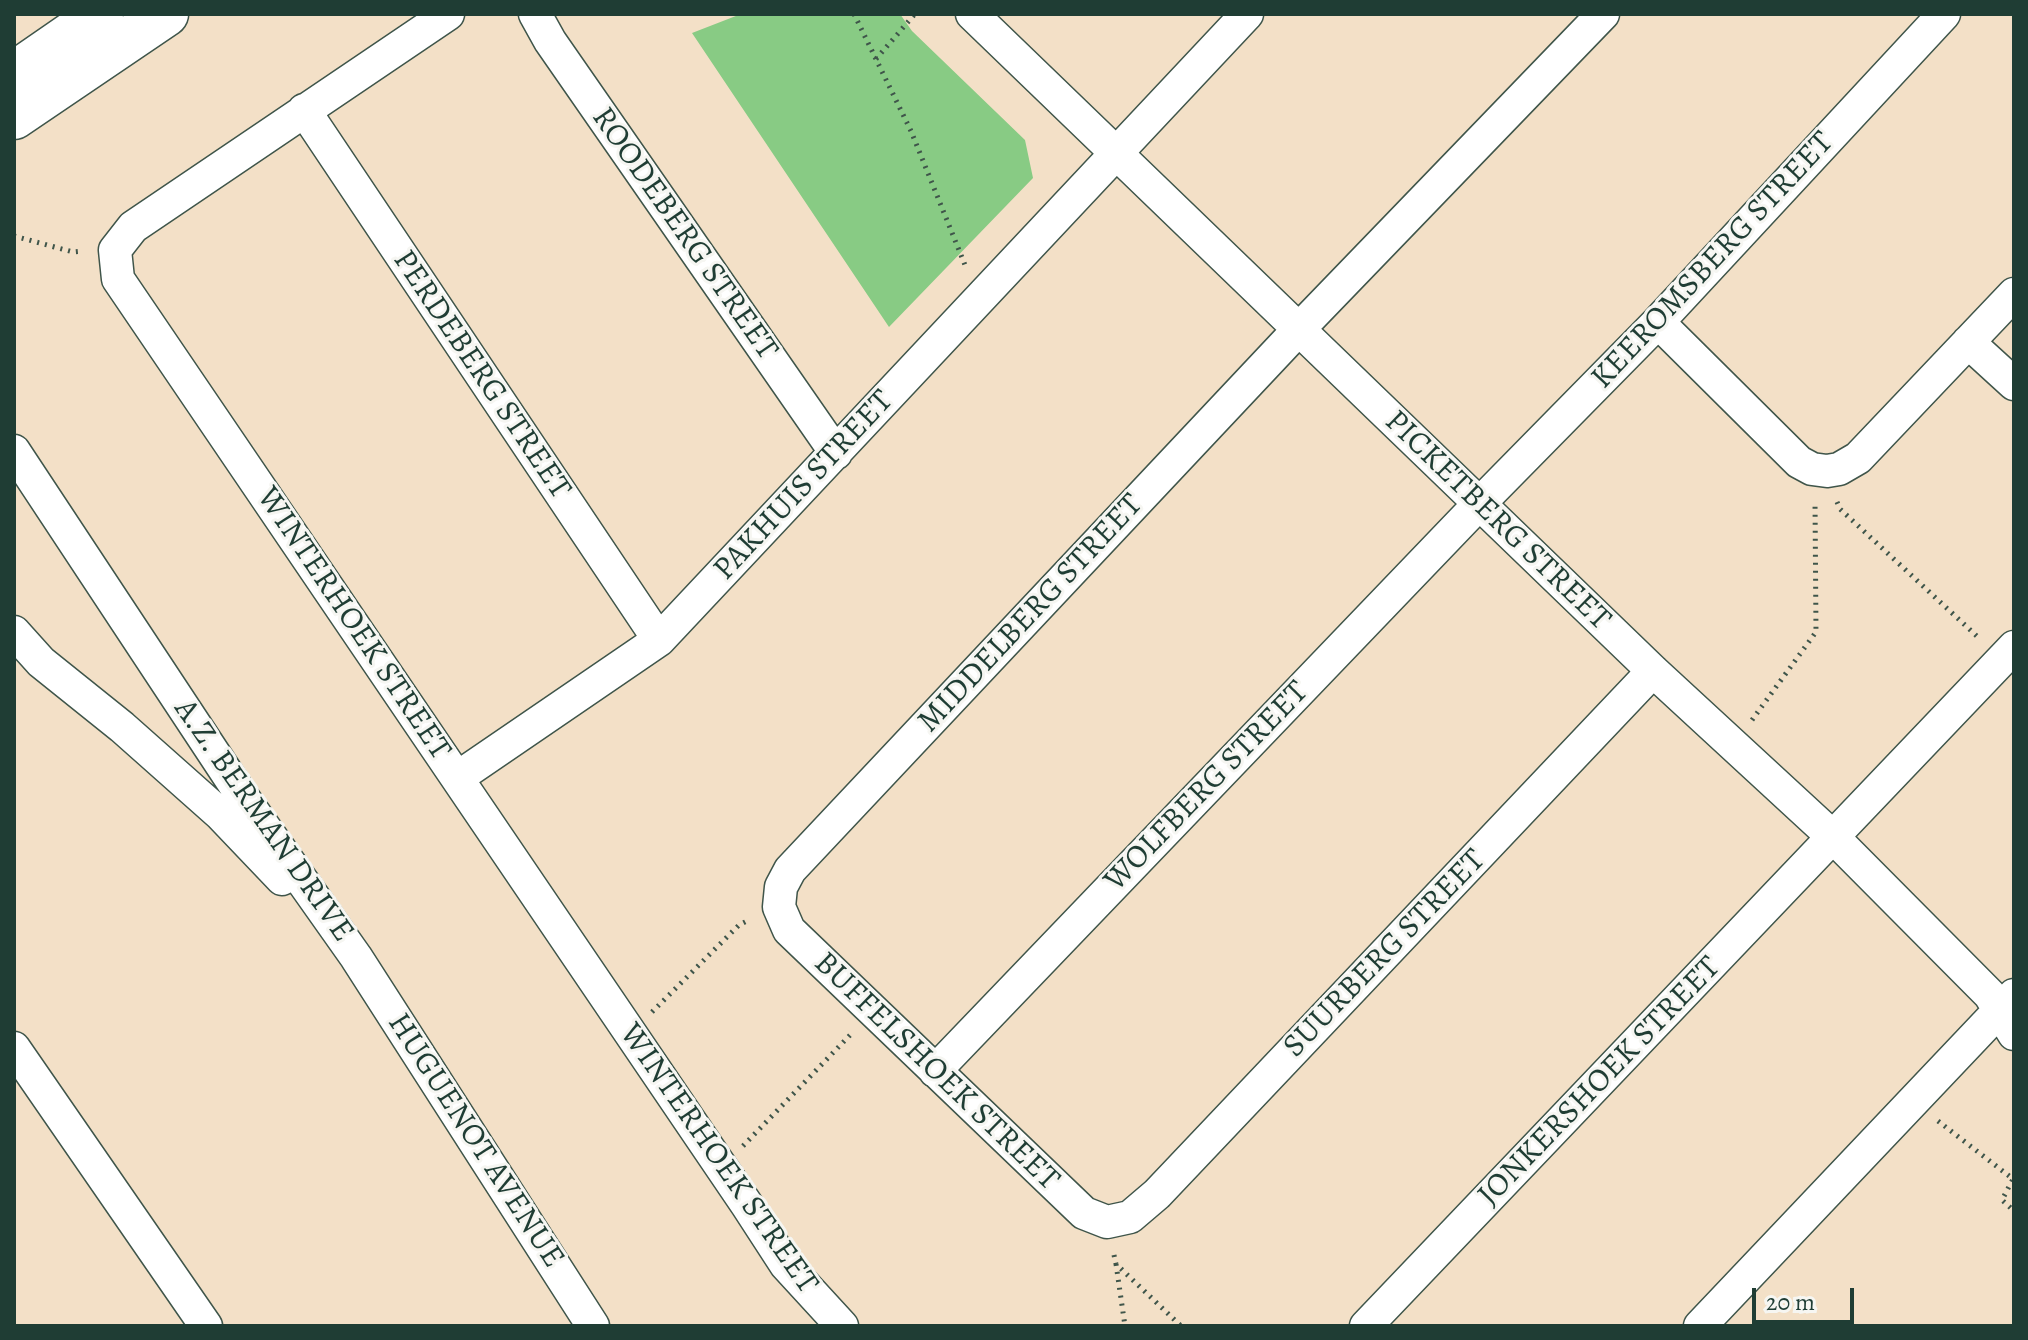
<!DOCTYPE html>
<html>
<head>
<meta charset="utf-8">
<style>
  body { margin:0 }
  #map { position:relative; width:2028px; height:1340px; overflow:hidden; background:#f3e0c7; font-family:Alegreya,serif }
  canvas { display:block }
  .frame { position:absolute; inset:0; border:16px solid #1f3d34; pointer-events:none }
  .scale { position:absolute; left:1752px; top:1288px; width:102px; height:36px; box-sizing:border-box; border:4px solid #1f3d34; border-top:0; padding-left:10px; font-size:24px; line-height:28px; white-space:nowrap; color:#1f3d34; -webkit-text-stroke:6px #f6f6f2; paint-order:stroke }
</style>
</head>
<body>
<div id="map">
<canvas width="2028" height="1340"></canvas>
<div class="frame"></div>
<div class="scale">20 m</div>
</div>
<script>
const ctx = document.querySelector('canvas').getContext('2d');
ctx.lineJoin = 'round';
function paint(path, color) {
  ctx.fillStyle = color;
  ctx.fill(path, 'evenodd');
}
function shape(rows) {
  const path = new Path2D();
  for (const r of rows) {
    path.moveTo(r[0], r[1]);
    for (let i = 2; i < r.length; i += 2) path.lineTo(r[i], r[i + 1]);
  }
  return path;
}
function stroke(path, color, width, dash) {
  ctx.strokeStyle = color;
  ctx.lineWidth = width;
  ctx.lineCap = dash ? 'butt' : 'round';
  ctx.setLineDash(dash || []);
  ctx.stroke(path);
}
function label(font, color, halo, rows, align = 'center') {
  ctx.font = font + ' Alegreya,serif';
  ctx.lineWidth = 6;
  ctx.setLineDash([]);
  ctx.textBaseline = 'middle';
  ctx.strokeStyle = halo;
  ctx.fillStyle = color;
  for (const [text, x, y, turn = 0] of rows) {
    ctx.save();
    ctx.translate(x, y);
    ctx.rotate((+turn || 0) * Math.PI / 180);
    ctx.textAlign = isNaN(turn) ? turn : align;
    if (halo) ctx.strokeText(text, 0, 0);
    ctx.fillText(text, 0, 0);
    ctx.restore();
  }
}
const green = shape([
  [741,14,900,14,912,31,1025,140,1033,178,889,327,692,33]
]);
const path = shape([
  [854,14,911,131,965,265],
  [876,59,914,15],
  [14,236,73,252,83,251],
  [1837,502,1840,509,1980,639],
  [1752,720,1816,632,1815,502],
  [652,1012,739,925,749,920],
  [1938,1121,2013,1179,2002,1200,2014,1211],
  [743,1146,853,1032],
  [1114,1255,1116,1264,1181,1326],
  [1116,1264,1125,1326]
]);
const street = shape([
  [448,14,133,227,115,250,118,279,747,1205,786,1265,842,1326],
  [535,14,550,41,836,453],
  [972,14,1653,671,1833,837,1990,995,2014,1034],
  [1603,14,1299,329,790,870,781,887,779,907,789,930,1084,1213,1107,1222,1130,1217,1157,1194,1653,671],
  [304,110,659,640],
  [1658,322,1799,462,1812,469,1827,471,1839,469,1858,458,2014,294],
  [1968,342,2014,384],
  [14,451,240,793,356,957,593,1326],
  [14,632,41,662,122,727,220,814,282,879],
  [457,778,659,640,1247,14],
  [14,1048,206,1326],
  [935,1071,1479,504,1658,322,1944,14],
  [1366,1326,2014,647],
  [1700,1326,2014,995]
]);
const secondary = shape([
  [14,74,101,14],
  [14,117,166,14]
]);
const streetNames = [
  ["ROODEBERG STREET",684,234,55],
  ["KEEROMSBERG STREET",1713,261,-47],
  ["PERDEBERG STREET",481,375,56],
  ["PAKHUIS STREET",804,486,-47],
  ["PICKETBERG STREET",1497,521,44],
  ["MIDDELBERG STREET",1031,614,-47],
  ["WINTERHOEK STREET",353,624,56],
  ["WOLFBERG STREET",1207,787,-46],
  ["A.Z. BERMAN DRIVE",263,821,55],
  ["SUURBERG STREET",1385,954,-46],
  ["BUFFELSHOEK STREET",936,1072,44],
  ["JONKERSHOEK STREET",1600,1082,-46],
  ["HUGUENOT AVENUE",475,1141,57],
  ["WINTERHOEK STREET",718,1159,55]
];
paint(green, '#88cb84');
stroke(street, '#3f554a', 35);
stroke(secondary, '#3f554a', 47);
stroke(path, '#3f554a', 5, [2, 6]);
stroke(street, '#fff', 32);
stroke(secondary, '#fff', 44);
label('32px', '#1f3d34', '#f6f6f2', streetNames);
</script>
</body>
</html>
